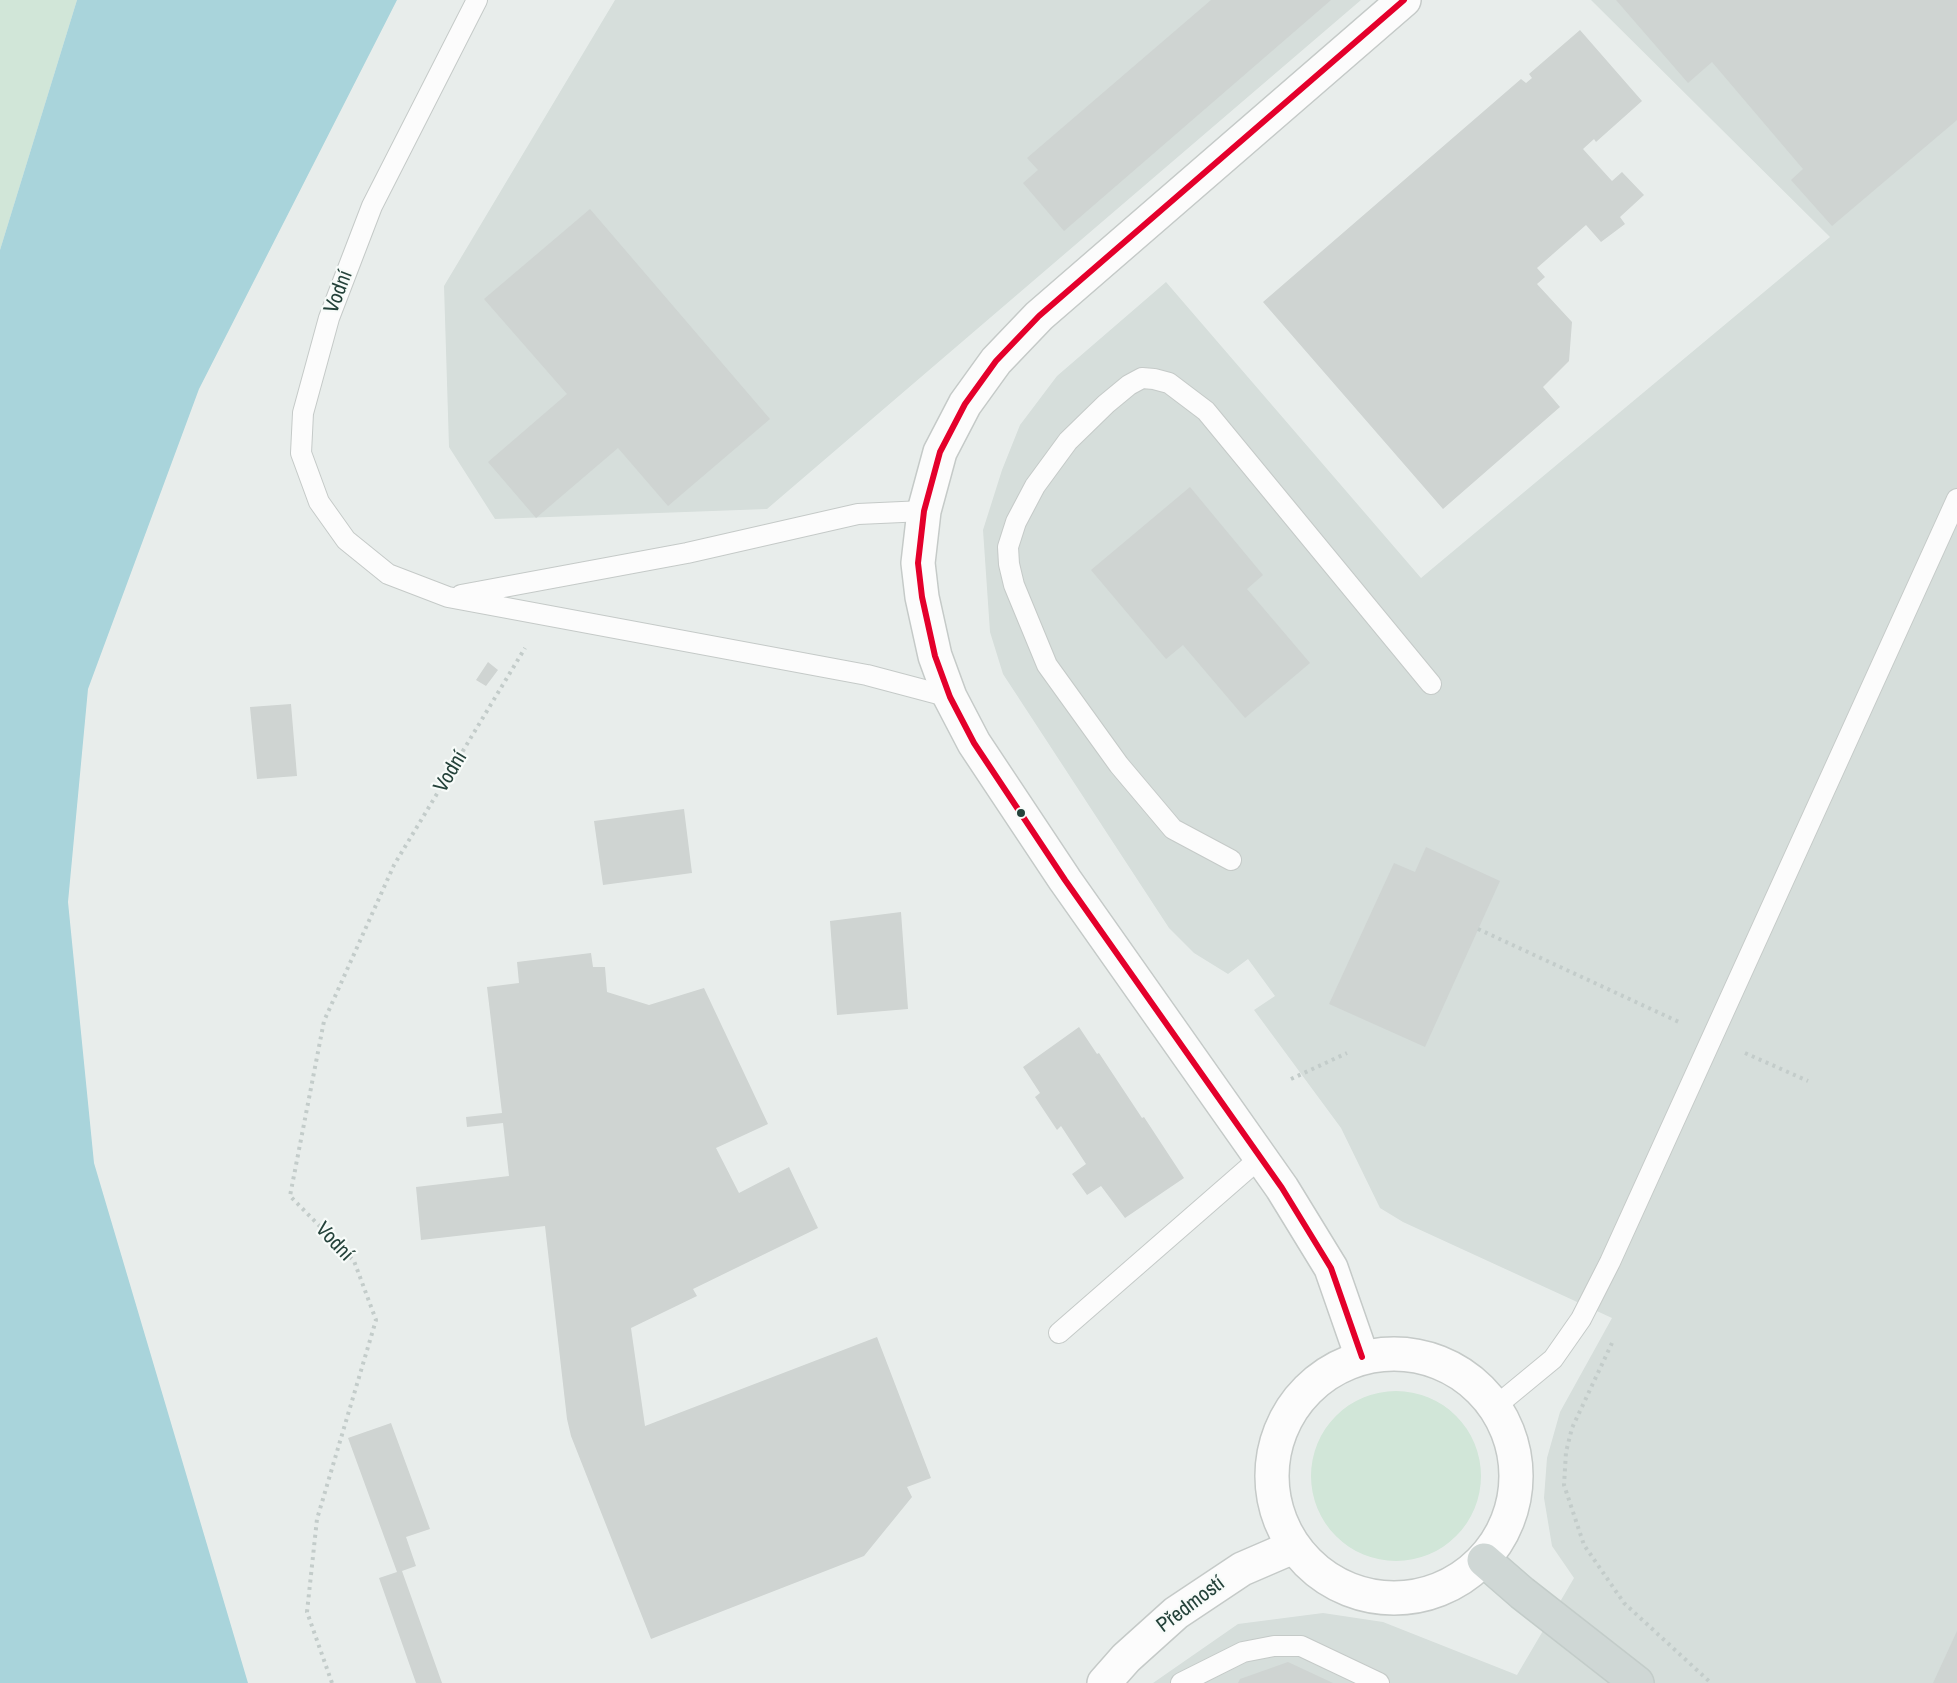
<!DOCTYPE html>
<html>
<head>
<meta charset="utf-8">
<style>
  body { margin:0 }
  canvas { display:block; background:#e8edeb }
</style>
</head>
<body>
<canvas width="1957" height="1683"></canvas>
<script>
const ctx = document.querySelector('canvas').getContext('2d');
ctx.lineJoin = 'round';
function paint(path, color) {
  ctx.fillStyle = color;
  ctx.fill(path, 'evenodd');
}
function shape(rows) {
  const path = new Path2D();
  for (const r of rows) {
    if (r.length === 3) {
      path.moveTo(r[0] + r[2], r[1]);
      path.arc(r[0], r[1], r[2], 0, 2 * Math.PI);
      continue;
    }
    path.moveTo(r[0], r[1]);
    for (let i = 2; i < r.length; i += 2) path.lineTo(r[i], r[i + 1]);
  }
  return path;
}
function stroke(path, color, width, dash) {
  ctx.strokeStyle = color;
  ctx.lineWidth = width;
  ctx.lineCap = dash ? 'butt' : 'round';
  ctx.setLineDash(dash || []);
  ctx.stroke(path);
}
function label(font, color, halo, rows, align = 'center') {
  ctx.font = font + ' "Archivo Narrow",sans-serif';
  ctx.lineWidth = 4.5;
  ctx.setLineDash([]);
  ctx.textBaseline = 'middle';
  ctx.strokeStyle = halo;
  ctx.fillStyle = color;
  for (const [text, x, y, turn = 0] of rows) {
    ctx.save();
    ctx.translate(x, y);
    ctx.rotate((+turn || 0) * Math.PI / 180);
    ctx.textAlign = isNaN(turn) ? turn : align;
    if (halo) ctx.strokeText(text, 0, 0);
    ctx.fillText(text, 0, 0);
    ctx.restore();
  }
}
const built = shape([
  [615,0,1361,0,767,509,495,519,449,447,444,286],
  [1591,0,1957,0,1957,1683,1153,1683,1238,1624,1323,1613,1383,1622,1517,1675,1574,1578,1552,1546,1544,1498,1547,1458,1560,1412,1612,1318,1403,1222,1380,1208,1341,1128,1254,1010,1275,996,1248,959,1228,974,1194,953,1169,928,1003,674,990,632,983,530,1002,470,1020,425,1057,376,1166,282,1421,578,1830,237]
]);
const green = shape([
  [0,0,77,0,0,250],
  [1396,1476,85]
]);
const water = shape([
  [77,0,397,0,199,389,88,689,68,902,94,1163,248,1683,0,1683,0,250]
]);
const building = shape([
  [1211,0,1331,0,1064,231,1023,183,1038,170,1027,158],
  [1616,0,1957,0,1957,120,1832,226,1791,180,1803,169,1712,62,1688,83],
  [1580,30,1642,101,1596,142,1594,139,1583,149,1612,181,1622,172,1644,195,1620,217,1625,224,1601,242,1586,225,1537,268,1545,277,1537,284,1572,322,1569,361,1543,387,1560,407,1443,509,1263,302,1521,79,1526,83,1532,78,1529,74],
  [590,209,770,419,668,506,618,448,536,518,488,462,567,394,484,299],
  [1190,487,1263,575,1247,589,1310,663,1245,718,1183,645,1166,659,1091,570],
  [488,662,498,670,486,686,476,680],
  [291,704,297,776,257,779,250,707],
  [684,809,692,873,603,885,594,821],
  [1426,847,1500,881,1425,1047,1329,1004,1394,863,1415,872],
  [901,912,908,1009,837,1015,830,921],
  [591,953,593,967,605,967,607,992,649,1005,704,988,768,1124,716,1148,739,1193,789,1167,818,1228,693,1289,697,1296,631,1328,645,1426,877,1337,931,1478,907,1487,912,1497,864,1556,651,1639,571,1436,567,1419,545,1226,421,1240,416,1187,509,1176,503,1123,467,1127,466,1117,502,1113,487,987,519,983,517,962],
  [1079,1027,1097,1054,1099,1053,1142,1118,1144,1117,1184,1178,1125,1218,1101,1186,1087,1195,1072,1174,1086,1164,1061,1126,1057,1130,1035,1097,1040,1093,1023,1067],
  [391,1423,430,1529,406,1537,416,1566,402,1571,442,1683,416,1683,379,1578,397,1572,348,1438],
  [1957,1631,1957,1683,1933,1683],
  [1288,1662,1333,1683,1238,1683,1240,1679]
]);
const path = shape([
  [1478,929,1679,1022],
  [1745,1053,1808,1081],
  [1291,1079,1347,1053],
  [1612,1343,1572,1428,1566,1452,1564,1485,1584,1545,1624,1603,1711,1683],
  [332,1683,307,1612,317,1519,376,1320,354,1261,290,1196,324,1021,394,865,525,648]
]);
const service = shape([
  [477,0,372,206,329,318,303,413,301,453,319,502,346,540,388,574,448,597,867,675,950,697],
  [461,595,687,553,858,514,924,511],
  [1231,860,1173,829,1119,765,1047,665,1014,585,1009,564,1008,547,1016,522,1035,486,1068,441,1106,404,1129,385,1142,378,1154,379,1169,383,1206,411,1431,684],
  [1059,1333,1261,1157],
  [1496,1406,1553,1359,1581,1319,1610,1262,1957,499],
  [1181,1683,1243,1652,1274,1646,1301,1646,1379,1683]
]);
const minor = shape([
  [1394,1476,122],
  [1362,1357,1331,1268,1282,1188,1065,880,974,743,950,697,935,656,922,597,918,563,924,511,940,452,965,404,996,361,1039,316,1404,0]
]);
const tertiary = shape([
  [1104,1683,1126,1658,1176,1613,1242,1569,1293,1547]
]);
const primary = shape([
  [1484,1560,1522,1593,1637,1683]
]);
const bus1 = shape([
  [1362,1357,1331,1268,1282,1188,1065,880,974,743,950,697,935,656,922,597,918,563,924,511,940,452,965,404,996,361,1039,316,1404,0]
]);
const markers = [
  [1021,813,5,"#24423a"]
];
const streetNames = [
  ["Vodní",339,292,-69],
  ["Vodní",451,772,-59],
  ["Vodní",334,1242,47],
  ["Předmostí",1191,1605,-37]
];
paint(built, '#d6dedb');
paint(green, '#d1e6d8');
paint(water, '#a9d4db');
paint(building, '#cfd4d2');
stroke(service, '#c5cac8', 22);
stroke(minor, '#c5cac8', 36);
stroke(tertiary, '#c5cac8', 36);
stroke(primary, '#c3ccc9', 36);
stroke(path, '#c3ccca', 4, [3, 4.5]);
stroke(service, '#fcfcfc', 20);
stroke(minor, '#fcfcfc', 33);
stroke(tertiary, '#fcfcfc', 33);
stroke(primary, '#cfd7d5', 33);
stroke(bus1, '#e4002b', 6);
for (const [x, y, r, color] of markers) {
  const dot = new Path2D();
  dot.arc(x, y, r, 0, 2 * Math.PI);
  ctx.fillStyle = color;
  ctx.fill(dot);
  stroke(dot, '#f7fbf9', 2);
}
label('21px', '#24423a', '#f7fbf9', streetNames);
</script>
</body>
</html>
